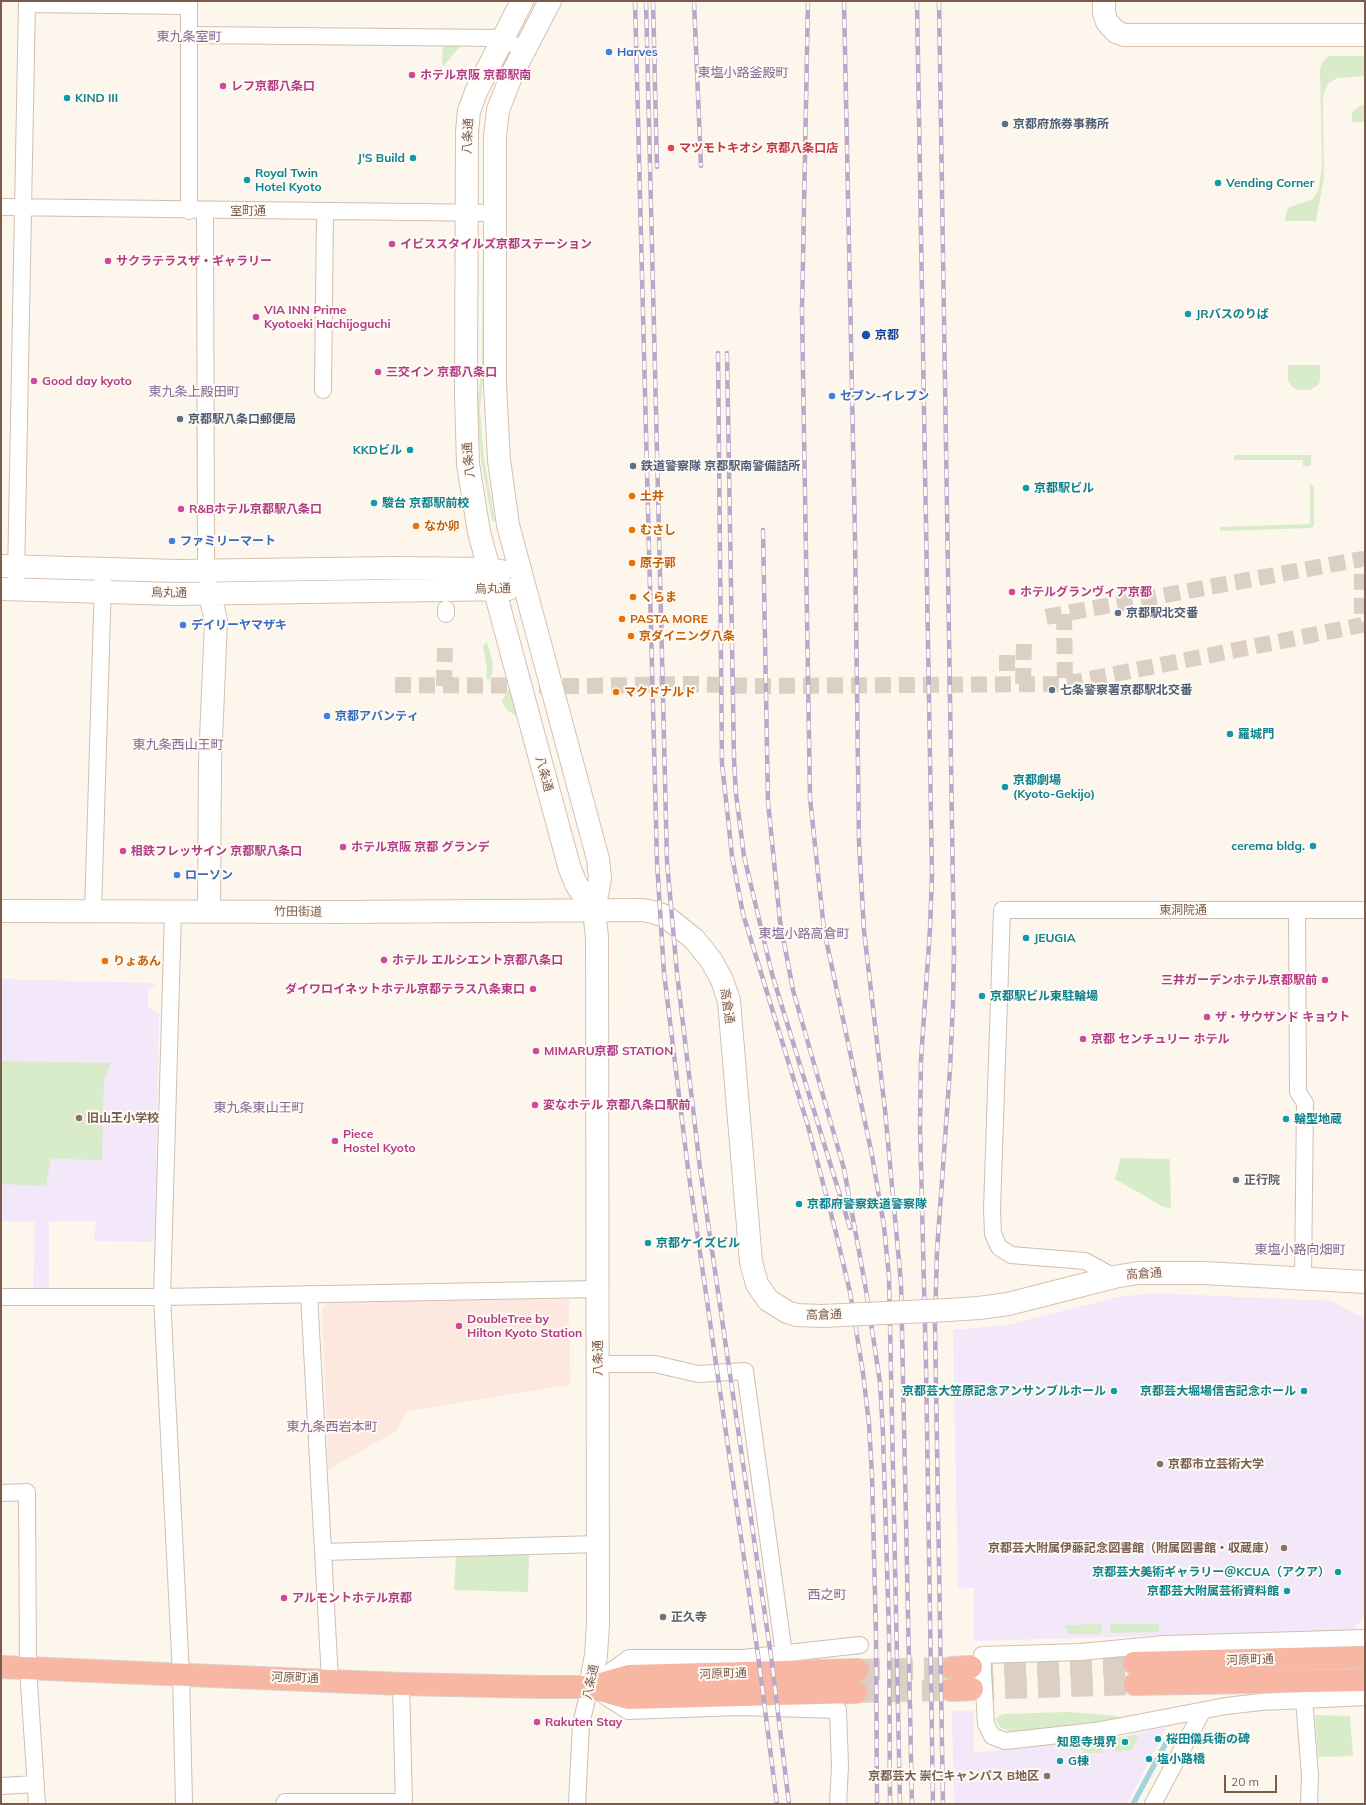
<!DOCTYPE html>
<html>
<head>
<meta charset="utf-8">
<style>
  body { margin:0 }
  #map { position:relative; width:1366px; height:1805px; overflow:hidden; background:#fdf6ec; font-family:Mulish,sans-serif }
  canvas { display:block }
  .frame { position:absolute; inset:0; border:2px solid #7a5c4d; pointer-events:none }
  .scale { position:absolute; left:1224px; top:1775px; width:53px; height:18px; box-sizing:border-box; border:2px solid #7a5c4d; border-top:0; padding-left:5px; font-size:12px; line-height:14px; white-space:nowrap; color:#7a5c4d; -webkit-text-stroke:3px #fffaf3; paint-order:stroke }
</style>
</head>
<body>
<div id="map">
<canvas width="1366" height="1805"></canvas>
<div class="frame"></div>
<div class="scale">20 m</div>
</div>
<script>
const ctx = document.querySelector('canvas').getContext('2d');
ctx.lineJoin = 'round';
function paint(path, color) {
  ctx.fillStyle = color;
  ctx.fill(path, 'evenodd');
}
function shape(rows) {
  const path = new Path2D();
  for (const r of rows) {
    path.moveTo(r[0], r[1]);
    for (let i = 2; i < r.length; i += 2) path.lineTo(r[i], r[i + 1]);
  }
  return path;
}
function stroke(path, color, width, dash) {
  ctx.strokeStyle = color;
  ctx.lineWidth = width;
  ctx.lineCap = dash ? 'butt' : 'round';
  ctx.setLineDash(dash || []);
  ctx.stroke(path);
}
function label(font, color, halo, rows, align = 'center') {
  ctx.font = font + ' Mulish,"Noto Sans JP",sans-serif';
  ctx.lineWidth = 4;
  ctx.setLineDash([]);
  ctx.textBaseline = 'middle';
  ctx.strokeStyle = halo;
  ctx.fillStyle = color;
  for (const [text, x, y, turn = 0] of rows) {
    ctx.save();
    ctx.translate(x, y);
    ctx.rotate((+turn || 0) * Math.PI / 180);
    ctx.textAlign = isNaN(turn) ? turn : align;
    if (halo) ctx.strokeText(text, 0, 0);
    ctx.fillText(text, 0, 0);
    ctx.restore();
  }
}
const commercial = shape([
  [569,1299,570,1385,407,1411,395,1432,328,1470,322,1309,327,1302]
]);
const education = shape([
  [1,979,155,983,155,985,148,990,148,1007,159,1014,155,1239,150,1242,94,1241,96,1221,49,1221,49,1290,33,1290,35,1222,1,1221],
  [1152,1293,1332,1301,1365,1319,1365,1615,1353,1630,974,1641,974,1588,958,1589,953,1330,1007,1325,1118,1297],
  [952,1711,974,1711,974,1753,1119,1737,1167,1727,1127,1804,954,1804]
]);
const green = shape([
  [443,45,461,45,444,66,442,63],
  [1329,56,1365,56,1365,76,1337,78,1328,84,1324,93,1323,100,1324,178,1316,221,1285,221,1286,212,1290,207,1313,199,1319,188,1322,165,1320,70,1322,62],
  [1365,105,1365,122,1352,122,1352,113,1354,110,1360,106],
  [483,247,485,247,485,361,480,409,484,458,495,521,492,521,481,459,477,408,482,361],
  [1288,365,1320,365,1320,381,1318,385,1310,390,1299,390,1292,387,1288,380],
  [1234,455,1311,455,1311,466,1303,466,1303,460,1234,460],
  [1310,484,1314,486,1314,526,1311,528,1220,531,1220,527,1310,524],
  [487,642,493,664,492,674,489,682,486,677,487,668,483,646],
  [510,687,518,717,507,710,502,701],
  [1,1061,111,1063,104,1080,102,1160,51,1159,46,1186,1,1184],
  [1121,1158,1170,1159,1171,1209,1162,1206,1115,1179],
  [529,1554,528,1592,454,1590,456,1556],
  [1102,1624,1101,1634,1069,1634,1064,1625],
  [1110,1624,1159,1624,1159,1632,1110,1633],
  [1069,1712,1119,1716,1119,1719,1012,1733,1000,1727,995,1719,1003,1714],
  [1315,1715,1350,1716,1353,1756,1318,1757],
  [1136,1735,1138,1738,1132,1750,1115,1752,1115,1738],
  [1101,1740,1102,1753,1084,1753,1083,1749,1056,1749,1056,1745]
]);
const stream = shape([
  [1133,1804,1167,1741]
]);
const streetTunnel = shape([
  [1064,614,1065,684],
  [999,663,1023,663],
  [1023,684,1024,642],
  [395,685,583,686,688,684,754,686,1065,684,1362,625,1362,559,1040,618],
  [444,686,445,648]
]);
const highwayTunnel = shape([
  [971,1667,1134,1663],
  [858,1670,952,1668],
  [972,1689,1135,1684],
  [856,1692,951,1690]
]);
const street = shape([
  [189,1,189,211],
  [27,4,189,6],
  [189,35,501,38,524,50],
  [1,207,495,213],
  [205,211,206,553,206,572,210,594],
  [323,390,325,211],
  [16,577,27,1],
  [446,614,446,609],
  [1297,910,1298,1092,1305,1103,1303,1279],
  [93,912,103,581],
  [173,912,162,1297,181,1674,184,1804],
  [1114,1277,1085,1261,1011,1255,999,1247,993,1234,992,1210,1002,910,1365,910],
  [309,1294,330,1680],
  [1,1297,162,1297,598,1289],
  [598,1364,655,1364,698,1374,745,1371,784,1654],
  [1,1493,27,1492,28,1668,37,1804],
  [323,1552,598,1544],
  [1365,1638,1165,1644,1080,1652,982,1655,986,1724,992,1736,1005,1741,1095,1731,1226,1706,1261,1702,1365,1697],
  [598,1681,629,1658,743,1658,860,1645],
  [401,1684,404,1804],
  [606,1697,628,1711,738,1707,838,1710,840,1766,838,1804],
  [1304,1699,1310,1775,1309,1804],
  [1,1786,36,1784],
  [284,1804,285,1802,404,1802],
  [577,1804,581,1724,590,1687],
  [1153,1804,1202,1712]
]);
const secondary = shape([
  [522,1,476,92,469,111,467,132,466,396,468,464,479,532,569,866,576,884,594,911],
  [550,1,512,74,498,110,495,136,495,384,499,460,508,525,598,859,600,878,594,911,597,937,598,1624,596,1655,590,1687],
  [1104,1,1104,13,1107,22,1116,32,1125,35,1365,35],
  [1,566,178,571,395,568,488,569,501,571],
  [1,589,177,594,508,589],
  [1,911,339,912,642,910,653,912,665,916,694,939,711,960,722,980,729,1001,751,1262,757,1284,768,1300,787,1312,797,1315,822,1316],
  [209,911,210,762,216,621,210,594],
  [948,1310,979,1308,1008,1304,1114,1277,1138,1273,1204,1273,1365,1282]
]);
const highway = shape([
  [1134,1663,1365,1657],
  [1,1667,401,1684,541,1687,590,1687,629,1676,858,1670],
  [952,1668,971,1667],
  [1135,1684,1365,1680],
  [590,1687,628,1698,856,1692],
  [951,1690,972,1689]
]);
const rail = shape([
  [635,1,657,862,664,973,688,1169,759,1662,777,1804],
  [646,1,667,862,677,973,700,1168,772,1663,789,1804],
  [653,1,657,167],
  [694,1,701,166],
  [808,1,802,310,810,798,824,930,872,1155,884,1226,889,1277,900,1804],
  [844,1,855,537,859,842,864,931,885,1110,901,1283,912,1804],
  [917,1,932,875,930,929,921,1060,920,1127,926,1366,933,1804],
  [939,1,954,952,953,1004,950,1069,937,1251,935,1325,943,1804],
  [718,353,722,764,726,800,732,856,743,914,808,1126,835,1229,850,1292,863,1373,869,1424,872,1475,876,1634,877,1804],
  [727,353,734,759,736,794,744,856,772,974,850,1228],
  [763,530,768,802,780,921,793,990,844,1169,865,1284,880,1382,883,1434,889,1633,890,1804]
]);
const secondaryBridge = shape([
  [822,1316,948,1310]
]);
const markers = [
  [609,52,4,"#3f7fe0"],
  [412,75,4,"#d1479c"],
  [223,86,4,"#d1479c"],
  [67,98,4,"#0f9aa8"],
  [1005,124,4,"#5c6f8a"],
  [671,148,4,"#e0444e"],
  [413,158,4,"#0f9aa8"],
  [247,180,4,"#0f9aa8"],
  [1218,183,4,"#0f9aa8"],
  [392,244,4,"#d1479c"],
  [108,261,4,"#d1479c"],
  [1188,314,4,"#0f9aa8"],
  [256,317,4,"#d1479c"],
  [866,335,5,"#1a4fb4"],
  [378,372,4,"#d1479c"],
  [34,381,4,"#d1479c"],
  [832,396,4,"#3f7fe0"],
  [180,419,4,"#5c6f8a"],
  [410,450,4,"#0f9aa8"],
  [633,466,4,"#5c6f8a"],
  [1026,488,4,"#0f9aa8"],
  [632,496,4,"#e8710a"],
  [374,503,4,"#0f9aa8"],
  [181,509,4,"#d1479c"],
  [416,526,4,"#e8710a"],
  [632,530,4,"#e8710a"],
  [172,541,4,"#3f7fe0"],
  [632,563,4,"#e8710a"],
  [1012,592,4,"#d1479c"],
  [633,597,4,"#e8710a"],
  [1118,613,4,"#5c6f8a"],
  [622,619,4,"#e8710a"],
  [183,625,4,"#3f7fe0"],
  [631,636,4,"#e8710a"],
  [1052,690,4,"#5c6f8a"],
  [616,692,4,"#e8710a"],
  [327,716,4,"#3f7fe0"],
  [1230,734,4,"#0f9aa8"],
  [1005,787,4,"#0f9aa8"],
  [1313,846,4,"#0f9aa8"],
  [343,847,4,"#d1479c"],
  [123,851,4,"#d1479c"],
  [177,875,4,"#3f7fe0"],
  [1026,938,4,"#0f9aa8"],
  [384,960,4,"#d1479c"],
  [105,961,4,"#e8710a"],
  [1325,980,4,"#d1479c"],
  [533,989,4,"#d1479c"],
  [982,996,4,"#0f9aa8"],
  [1207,1017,4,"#d1479c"],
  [1083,1039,4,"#d1479c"],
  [536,1051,4,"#d1479c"],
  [535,1105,4,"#d1479c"],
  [79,1118,4,"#8d6e63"],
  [1286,1119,4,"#0f9aa8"],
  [335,1141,4,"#d1479c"],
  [1236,1180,4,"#6b7280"],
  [799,1204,4,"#0f9aa8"],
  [648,1243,4,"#0f9aa8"],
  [459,1326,4,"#d1479c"],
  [1114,1391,4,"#0f9aa8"],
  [1304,1391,4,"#0f9aa8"],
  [1160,1464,4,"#8d6e63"],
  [1284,1548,4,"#8d6e63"],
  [1338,1572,4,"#0f9aa8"],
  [1287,1591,4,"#0f9aa8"],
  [284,1598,4,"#d1479c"],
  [663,1617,4,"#6b7280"],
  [537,1722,4,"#d1479c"],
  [1158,1739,4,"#0f9aa8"],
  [1125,1742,4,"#0f9aa8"],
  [1149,1759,4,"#0f9aa8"],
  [1060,1761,4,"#0f9aa8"],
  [1047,1776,4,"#8d6e63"]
];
const shopNames = [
  ["Harves",617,52],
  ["セブン-イレブン",840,396],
  ["ファミリーマート",180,541],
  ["デイリーヤマザキ",191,625],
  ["京都アバンティ",335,716],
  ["ローソン",185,875]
];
const hotelNames = [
  ["ホテル京阪 京都駅南",420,75],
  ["レフ京都八条口",231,86],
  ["イビススタイルズ京都ステーション",400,244],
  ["サクラテラスザ・ギャラリー",116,261],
  ["VIA INN Prime",264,310],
  ["Kyotoeki Hachijoguchi",264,324],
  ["三交イン 京都八条口",386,372],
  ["Good day kyoto",42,381],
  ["R&Bホテル京都駅八条口",189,509],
  ["ホテルグランヴィア京都",1020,592],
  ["ホテル京阪 京都 グランデ",351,847],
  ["相鉄フレッサイン 京都駅八条口",131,851],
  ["ホテル エルシエント京都八条口",392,960],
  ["三井ガーデンホテル京都駅前",1317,980,"right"],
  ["ダイワロイネットホテル京都テラス八条東口",525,989,"right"],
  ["ザ・サウザンド キョウト",1215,1017],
  ["京都 センチュリー ホテル",1091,1039],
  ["MIMARU京都 STATION",544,1051],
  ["変なホテル 京都八条口駅前",543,1105],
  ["Piece",343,1134],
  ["Hostel Kyoto",343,1148],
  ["DoubleTree by",467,1319],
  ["Hilton Kyoto Station",467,1333],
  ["アルモントホテル京都",292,1598],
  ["Rakuten Stay",545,1722]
];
const cultureNames = [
  ["KIND III",75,98],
  ["J'S Build",405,158,"right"],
  ["Royal Twin",255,173],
  ["Hotel Kyoto",255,187],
  ["Vending Corner",1226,183],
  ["JRバスのりば",1196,314],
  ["KKDビル",402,450,"right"],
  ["京都駅ビル",1034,488],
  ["駿台 京都駅前校",382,503],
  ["羅城門",1238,734],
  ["京都劇場",1013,780],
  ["(Kyoto-Gekijo)",1013,794],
  ["cerema bldg.",1305,846,"right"],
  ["JEUGIA",1034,938],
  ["京都駅ビル東駐輪場",990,996],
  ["輪型地蔵",1294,1119],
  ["京都府警察鉄道警察隊",807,1204],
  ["京都ケイズビル",656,1243],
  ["京都芸大笠原記念アンサンブルホール",1106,1391,"right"],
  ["京都芸大堀場信吉記念ホール",1296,1391,"right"],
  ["京都芸大美術ギャラリー＠KCUA（アクア）",1330,1572,"right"],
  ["京都芸大附属芸術資料館",1279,1591,"right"],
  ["桜田儀兵衛の碑",1166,1739],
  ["知恩寺境界",1117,1742,"right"],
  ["塩小路橋",1157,1759],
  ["G棟",1068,1761]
];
const serviceNames = [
  ["京都府旅券事務所",1013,124],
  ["京都駅八条口郵便局",188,419],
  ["鉄道警察隊 京都駅南警備詰所",641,466],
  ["京都駅北交番",1126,613],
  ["七条警察署京都駅北交番",1060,690]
];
const streetNames = [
  ["八条通",468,136,-87],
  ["室町通",248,211],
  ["八条通",469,460,-95],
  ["烏丸通",493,589,-1],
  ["烏丸通",169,593,1],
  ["八条通",544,774,75],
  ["東洞院通",1183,910],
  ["竹田街道",298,912,1],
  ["高倉通",727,1006,81],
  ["高倉通",1144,1274,-4],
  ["高倉通",824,1315,-1],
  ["八条通",598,1358,-90],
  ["河原町通",1250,1660,-2],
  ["河原町通",723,1674,-2],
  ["河原町通",295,1678,2],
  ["八条通",591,1682,-78]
];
const healthNames = [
  ["マツモトキオシ 京都八条口店",679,148]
];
const transitNames = [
  ["京都",875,335]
];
const foodNames = [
  ["土井",640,496],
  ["なか卯",424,526],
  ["むさし",640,530],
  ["原子郭",640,563],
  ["くらま",641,597],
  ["PASTA MORE",630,619],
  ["京ダイニング八条",639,636],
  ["マクドナルド",624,692],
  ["りょあん",113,961]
];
const educationNames = [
  ["旧山王小学校",87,1118],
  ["京都市立芸術大学",1168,1464],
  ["京都芸大附属伊藤記念図書館（附属図書館・収蔵庫）",1276,1548,"right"],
  ["京都芸大 崇仁キャンパス B地区",1039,1776,"right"]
];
const worshipNames = [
  ["正行院",1244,1180],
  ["正久寺",671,1617]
];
const neighbourhoodNames = [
  ["東九条室町",189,37],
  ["東塩小路釜殿町",743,73],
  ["東九条上殿田町",194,392],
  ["東九条西山王町",178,745],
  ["東塩小路高倉町",804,934],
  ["東九条東山王町",259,1108],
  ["東塩小路向畑町",1300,1250],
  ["東九条西岩本町",332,1427],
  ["西之町",827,1595]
];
paint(commercial, '#fde8e0');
paint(education, '#f3e8fa');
paint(green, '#d8ecc9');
stroke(stream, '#a5d3da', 5.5);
stroke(streetTunnel, '#dcd0c4', 16, [16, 8]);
stroke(highwayTunnel, '#dcd0c4', 22, [22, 11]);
stroke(street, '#d1beb0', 18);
stroke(secondary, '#d6c0b0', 24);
stroke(highway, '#dad1cd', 24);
stroke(street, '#fff', 16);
stroke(secondary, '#fff', 22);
stroke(highway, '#f7b7a3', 22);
stroke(rail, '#b9a8c9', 4.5);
stroke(rail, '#fffaf3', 3, [9]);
stroke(secondaryBridge, '#d6c0b0', 24, []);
stroke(secondaryBridge, '#fff', 22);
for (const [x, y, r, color] of markers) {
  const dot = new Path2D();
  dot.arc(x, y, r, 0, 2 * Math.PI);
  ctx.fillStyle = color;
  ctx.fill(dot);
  stroke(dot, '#fffaf3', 1.5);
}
label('bold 12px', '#366cbe', '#fffaf3', shopNames, 'left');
label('bold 12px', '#b23c85', '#fffaf3', hotelNames, 'left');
label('bold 12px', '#0d838f', '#fffaf3', cultureNames, 'left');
label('bold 12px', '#4e5e75', '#fffaf3', serviceNames, 'left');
label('12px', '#7a5c4d', '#fffaf3', streetNames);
label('bold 12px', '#be3a42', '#fffaf3', healthNames, 'left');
label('bold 12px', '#164399', '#fffaf3', transitNames, 'left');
label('bold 12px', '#c56008', '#fffaf3', foodNames, 'left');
label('bold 12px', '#785e54', '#fffaf3', educationNames, 'left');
label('bold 12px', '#5b616d', '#fffaf3', worshipNames, 'left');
label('13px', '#846695', '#fffaf3', neighbourhoodNames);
</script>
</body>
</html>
